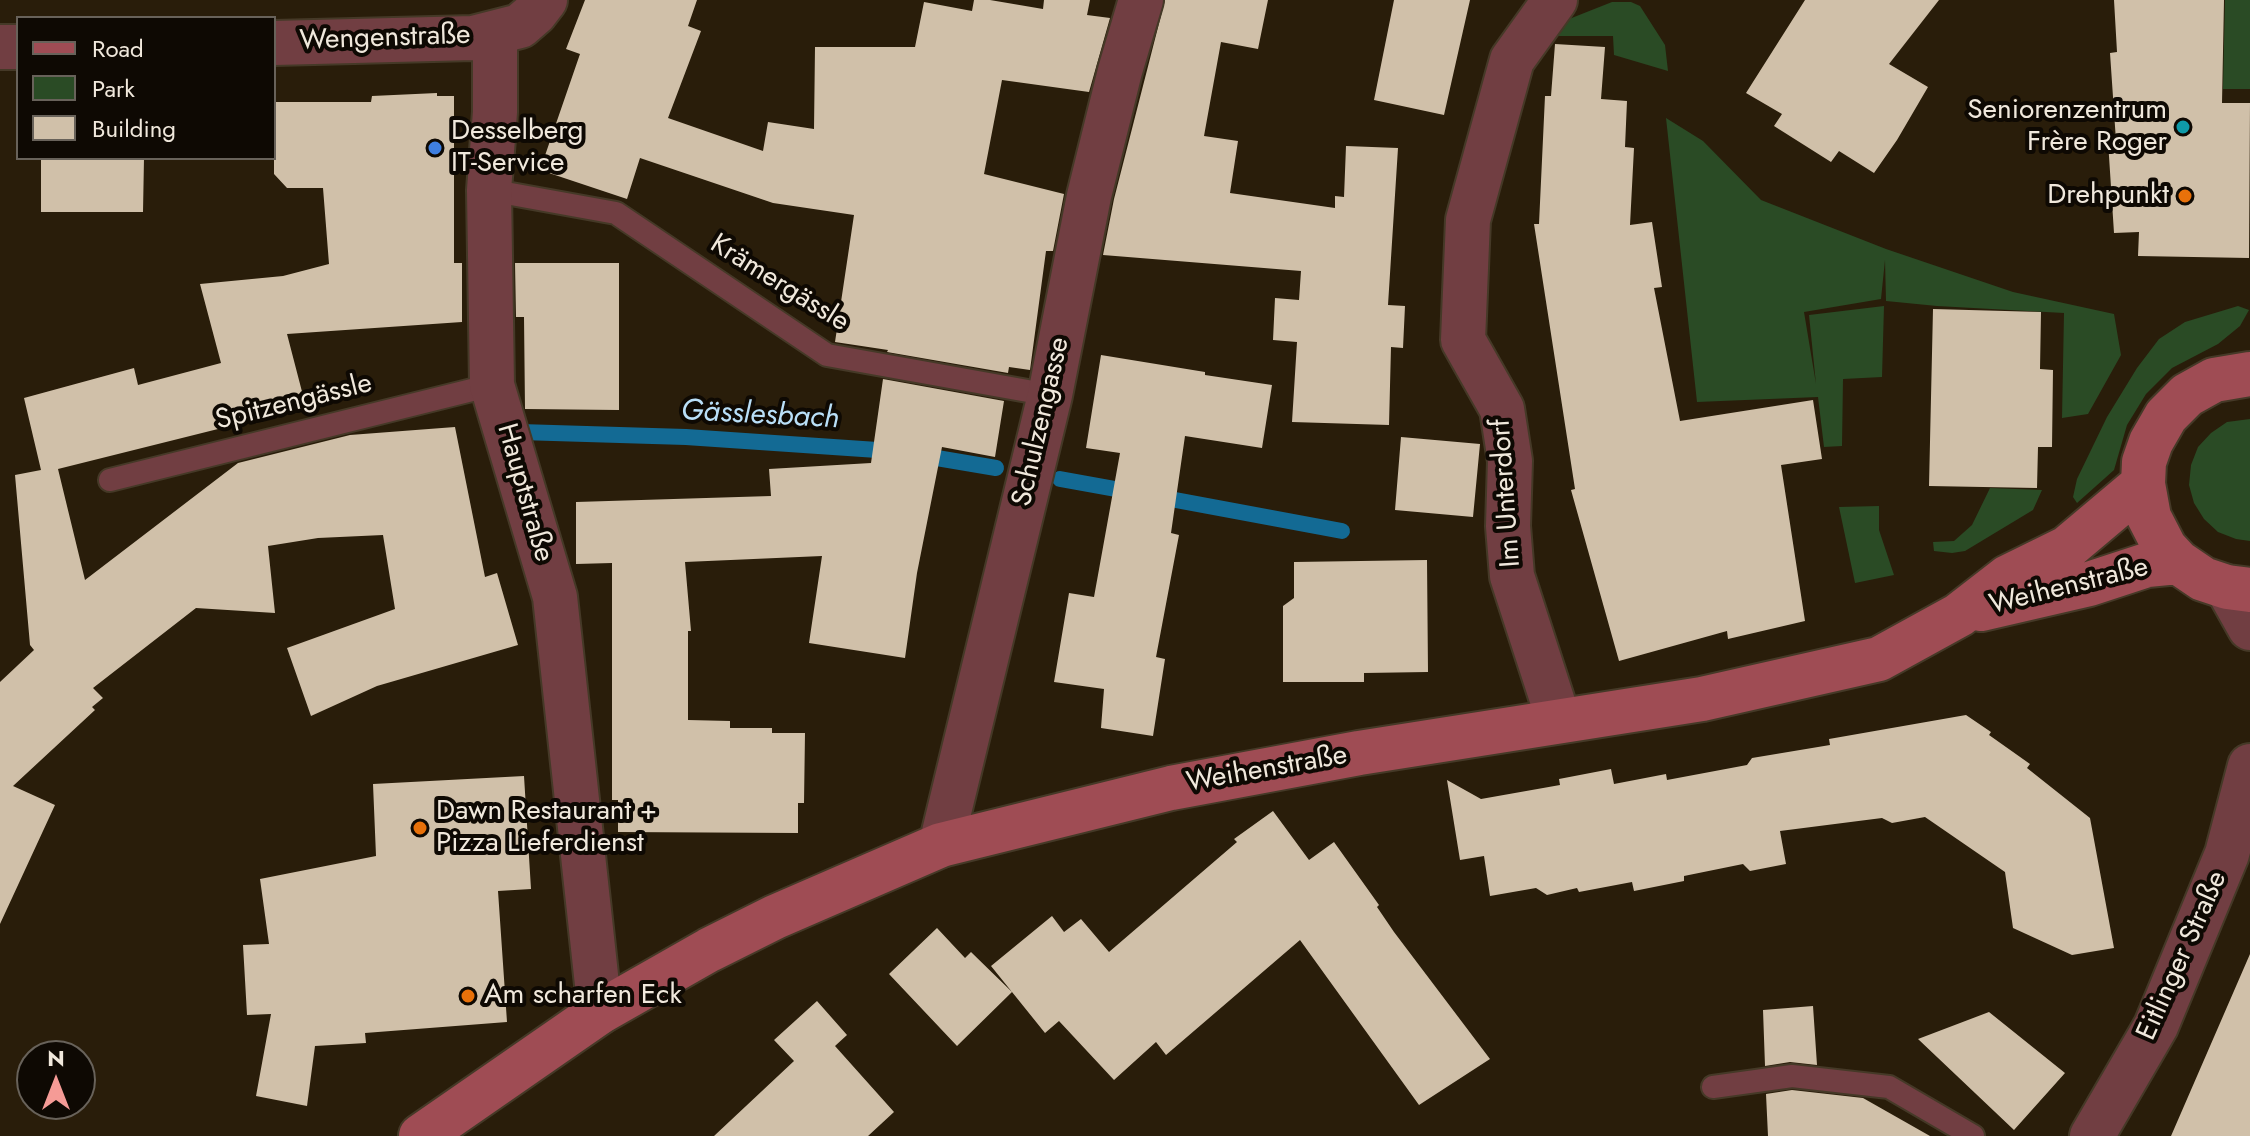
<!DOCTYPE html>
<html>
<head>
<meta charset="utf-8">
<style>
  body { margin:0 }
  #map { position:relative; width:2250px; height:1136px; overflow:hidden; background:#291d0a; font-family:Jost,sans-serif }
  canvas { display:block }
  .legend { position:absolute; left:16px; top:16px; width:260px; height:144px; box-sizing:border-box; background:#0e0903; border:2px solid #68625a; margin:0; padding:10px 14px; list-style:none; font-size:24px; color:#f0e8dc }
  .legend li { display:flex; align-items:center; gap:16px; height:40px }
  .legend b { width:40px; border:2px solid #68625a }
  .north { position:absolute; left:16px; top:1040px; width:80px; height:80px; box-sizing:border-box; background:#0e0903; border:2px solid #68625a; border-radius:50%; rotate:0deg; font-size:22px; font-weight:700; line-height:32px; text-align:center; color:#f0e8dc }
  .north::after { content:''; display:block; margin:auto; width:28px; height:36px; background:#f59b96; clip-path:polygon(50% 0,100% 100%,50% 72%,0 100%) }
</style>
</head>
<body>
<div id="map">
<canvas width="2250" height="1136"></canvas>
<ul class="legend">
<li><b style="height:10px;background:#9f4c54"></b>Road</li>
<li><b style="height:22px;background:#2a4b25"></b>Park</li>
<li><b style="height:22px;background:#d0c0a9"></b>Building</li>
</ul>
<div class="north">N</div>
</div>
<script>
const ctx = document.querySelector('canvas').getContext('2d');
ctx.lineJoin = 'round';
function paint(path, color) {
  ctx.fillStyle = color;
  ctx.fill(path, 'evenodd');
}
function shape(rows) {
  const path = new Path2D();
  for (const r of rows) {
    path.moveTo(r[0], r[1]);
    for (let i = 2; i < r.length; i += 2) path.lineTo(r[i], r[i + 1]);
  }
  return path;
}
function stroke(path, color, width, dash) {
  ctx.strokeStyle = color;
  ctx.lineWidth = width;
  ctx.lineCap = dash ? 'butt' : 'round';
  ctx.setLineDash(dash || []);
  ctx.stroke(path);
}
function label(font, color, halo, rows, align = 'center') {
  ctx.font = font + ' Jost,sans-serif';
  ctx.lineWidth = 8;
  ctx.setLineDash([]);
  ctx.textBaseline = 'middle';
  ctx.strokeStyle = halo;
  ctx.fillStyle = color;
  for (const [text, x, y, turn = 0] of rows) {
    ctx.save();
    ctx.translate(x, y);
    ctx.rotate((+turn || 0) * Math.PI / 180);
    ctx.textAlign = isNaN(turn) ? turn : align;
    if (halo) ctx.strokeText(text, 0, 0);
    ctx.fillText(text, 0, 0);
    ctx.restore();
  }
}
const green = shape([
  [2225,0,2250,0,2250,89,2223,89],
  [1612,2,1631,2,1640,6,1665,45,1668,71,1614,55,1613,36,1550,36,1559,23],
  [1666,118,1703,141,1761,200,1886,249,2013,292,2114,314,2121,355,2088,414,2062,418,2064,313,1937,306,1886,301,1885,260,1881,299,1804,312,1816,384,1809,315,1884,306,1882,377,1843,379,1842,446,1824,447,1818,397,1697,402],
  [2238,306,2249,310,2240,326,2218,344,2172,368,2146,394,2127,425,2114,470,2077,503,2073,497,2077,479,2107,417,2137,368,2159,339,2185,322],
  [2250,419,2250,541,2236,539,2218,532,2204,519,2194,503,2189,485,2191,465,2198,447,2211,433,2227,422],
  [1990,488,2042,490,2033,510,1965,551,1952,553,1934,551,1933,542,1954,541,1972,525],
  [1879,506,1879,530,1894,575,1855,583,1839,507]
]);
const stream = shape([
  [520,432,686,437,892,451],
  [919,455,996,468],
  [1060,479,1132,492],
  [1154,496,1342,531]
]);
const building = shape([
  [585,0,697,0,688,26,701,31,668,118,763,151,768,122,814,129,815,47,915,47,924,2,972,11,974,0,990,0,1043,9,1044,0,1090,0,1087,15,1110,18,1089,92,1002,80,984,174,1064,194,1053,251,1046,251,1030,370,1009,367,1008,373,887,352,888,350,835,342,854,215,773,203,640,158,627,199,540,170,580,54,566,49],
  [1165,0,1268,0,1258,49,1221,42,1204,136,1238,141,1230,193,1335,208,1335,196,1344,197,1346,146,1398,148,1388,305,1405,306,1403,348,1391,347,1389,425,1292,422,1297,342,1273,340,1275,298,1299,300,1301,271,1103,255,1114,199],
  [1394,0,1470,0,1444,115,1374,100],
  [1805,0,1939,0,1889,64,1928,87,1897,140,1874,173,1839,151,1831,162,1774,126,1782,114,1746,93],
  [2114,0,2224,0,2222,103,2250,103,2249,258,2138,256,2139,232,2114,233,2108,141,2116,141,2110,53,2117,52],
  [1555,44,1605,47,1601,99,1627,101,1625,147,1634,148,1630,225,1652,222,1662,287,1654,288,1680,421,1813,400,1822,459,1781,465,1805,621,1728,639,1727,631,1619,661,1571,490,1575,489,1534,224,1539,224,1545,96,1551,96],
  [437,93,437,96,454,96,454,263,462,263,462,322,287,334,306,407,58,469,85,580,238,463,350,435,455,427,485,577,497,573,518,645,377,686,311,716,287,648,395,609,383,535,318,538,268,546,275,613,196,608,93,688,103,698,92,707,95,710,13,786,55,805,0,924,0,682,34,650,30,645,15,475,41,470,24,398,134,368,138,385,221,363,200,284,283,276,329,264,323,188,287,188,274,174,274,102,371,102,372,96],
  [41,158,144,158,143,212,41,212],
  [515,263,619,263,619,410,525,409,524,317,516,317],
  [1933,309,2041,312,2040,369,2053,370,2052,447,2038,447,2037,488,1929,486],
  [1101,355,1205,372,1205,375,1272,385,1262,448,1185,436,1171,533,1179,535,1156,657,1165,659,1153,736,1101,728,1104,689,1054,682,1069,593,1094,597,1120,453,1086,448],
  [883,379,1004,401,995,457,942,447,917,573,905,658,809,643,822,556,685,562,691,631,688,631,688,720,730,721,730,728,772,728,772,733,805,733,804,803,798,803,798,833,618,832,618,800,612,800,612,563,576,564,576,502,771,496,769,469,871,463],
  [1401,437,1480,444,1473,517,1395,510],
  [1427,560,1428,672,1364,673,1364,682,1283,682,1283,606,1294,598,1294,562],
  [1966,715,1991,732,1989,735,2030,764,2027,768,2090,818,2114,948,2072,955,2013,928,2005,872,1925,817,1892,823,1882,818,1780,831,1786,864,1750,871,1743,864,1684,876,1684,881,1634,891,1632,882,1579,892,1577,888,1547,895,1536,888,1490,896,1484,856,1460,860,1447,780,1481,799,1560,785,1559,779,1611,769,1614,784,1666,774,1667,780,1747,765,1752,758,1830,745,1829,739],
  [524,776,531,889,498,891,507,1022,365,1033,366,1043,315,1046,307,1106,256,1096,271,1014,247,1015,243,945,269,944,260,879,376,856,373,784],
  [1273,811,1309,860,1334,842,1379,905,1377,907,1394,932,1490,1059,1419,1105,1300,940,1166,1055,1156,1042,1114,1080,1059,1021,1045,1033,1012,992,957,1046,889,974,937,928,965,958,971,952,1012,992,991,966,1052,916,1064,932,1081,919,1109,952,1237,842,1234,839],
  [2250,954,2250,1136,2171,1136],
  [817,1001,847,1035,835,1046,894,1112,868,1136,714,1136,794,1061,774,1040],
  [1813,1006,1817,1065,1790,1062,1765,1066,1763,1010],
  [1989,1012,2065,1073,2014,1130,1918,1039],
  [1792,1090,1863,1098,1930,1136,1768,1136,1766,1094]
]);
const lane = shape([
  [489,190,616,213,827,355,1050,395],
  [110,480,492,385],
  [1713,1087,1792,1076,1889,1087,1973,1136]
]);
const street = shape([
  [1555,0,1512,60,1468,220,1463,340,1502,409,1510,461,1508,526,1512,576,1559,721],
  [495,34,495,112,489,190,492,385,555,597,600,1012],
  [274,43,473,38,520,26,535,13,545,0],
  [0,47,18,47],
  [2227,587,2250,628],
  [941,845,1050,395,1089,196,1120,71,1141,0],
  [2092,1136,2156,1026,2227,854,2250,766]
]);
const secondary = shape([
  [2250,374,2214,380,2187,395,2166,416,2151,442,2144,462,2143,484,2149,517,2165,548,2178,562,2203,579,2227,587,2250,590],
  [1981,609,2089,584,2147,565,2178,562],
  [421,1136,600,1012,709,950,775,917,941,845,1171,788,1359,753,1702,699,1879,659,1959,615,2008,577,2067,548,2143,484]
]);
const markers = [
  [2183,127,8,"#0f9aa8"],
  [435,148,8,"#3f7fe0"],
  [2185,196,8,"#e8710a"],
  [420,828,8,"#e8710a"],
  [468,996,8,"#e8710a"]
];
const streetNames = [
  ["Wengenstraße",385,39,-2],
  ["Krämergässle",779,284,32],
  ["Spitzengässle",294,403,-14],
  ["Schulzengasse",1042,422,-77],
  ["Hauptstraße",524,493,74],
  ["Im Unterdorf",1507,493,-94],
  ["Weihenstraße",2069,587,-14],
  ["Weihenstraße",1267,770,-10],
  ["Eitlinger Straße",2183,956,-66]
];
const poiNames = [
  ["Seniorenzentrum",2167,111,"right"],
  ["Frère Roger",2167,143,"right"],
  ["Desselberg",451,132],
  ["IT-Service",451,164],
  ["Drehpunkt",2169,196,"right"],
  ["Dawn Restaurant +",436,812],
  ["Pizza Lieferdienst",436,844],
  ["Am scharfen Eck",484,996]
];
const waterNames = [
  ["Gässlesbach",760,416,3]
];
paint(green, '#2a4b25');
stroke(stream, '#136a94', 16);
paint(building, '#d0c0a9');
stroke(lane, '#453927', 26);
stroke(street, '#453927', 48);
stroke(secondary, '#453927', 48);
stroke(lane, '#713e42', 22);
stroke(street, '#713e42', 44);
stroke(secondary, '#9f4c54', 44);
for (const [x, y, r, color] of markers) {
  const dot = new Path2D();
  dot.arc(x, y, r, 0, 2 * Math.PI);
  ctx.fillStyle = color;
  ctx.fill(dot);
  stroke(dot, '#0e0903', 3);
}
label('28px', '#f0e8dc', '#0e0903', streetNames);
label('28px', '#f0e8dc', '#0e0903', poiNames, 'left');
label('italic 30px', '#b9dff8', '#0e0903', waterNames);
</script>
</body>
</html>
